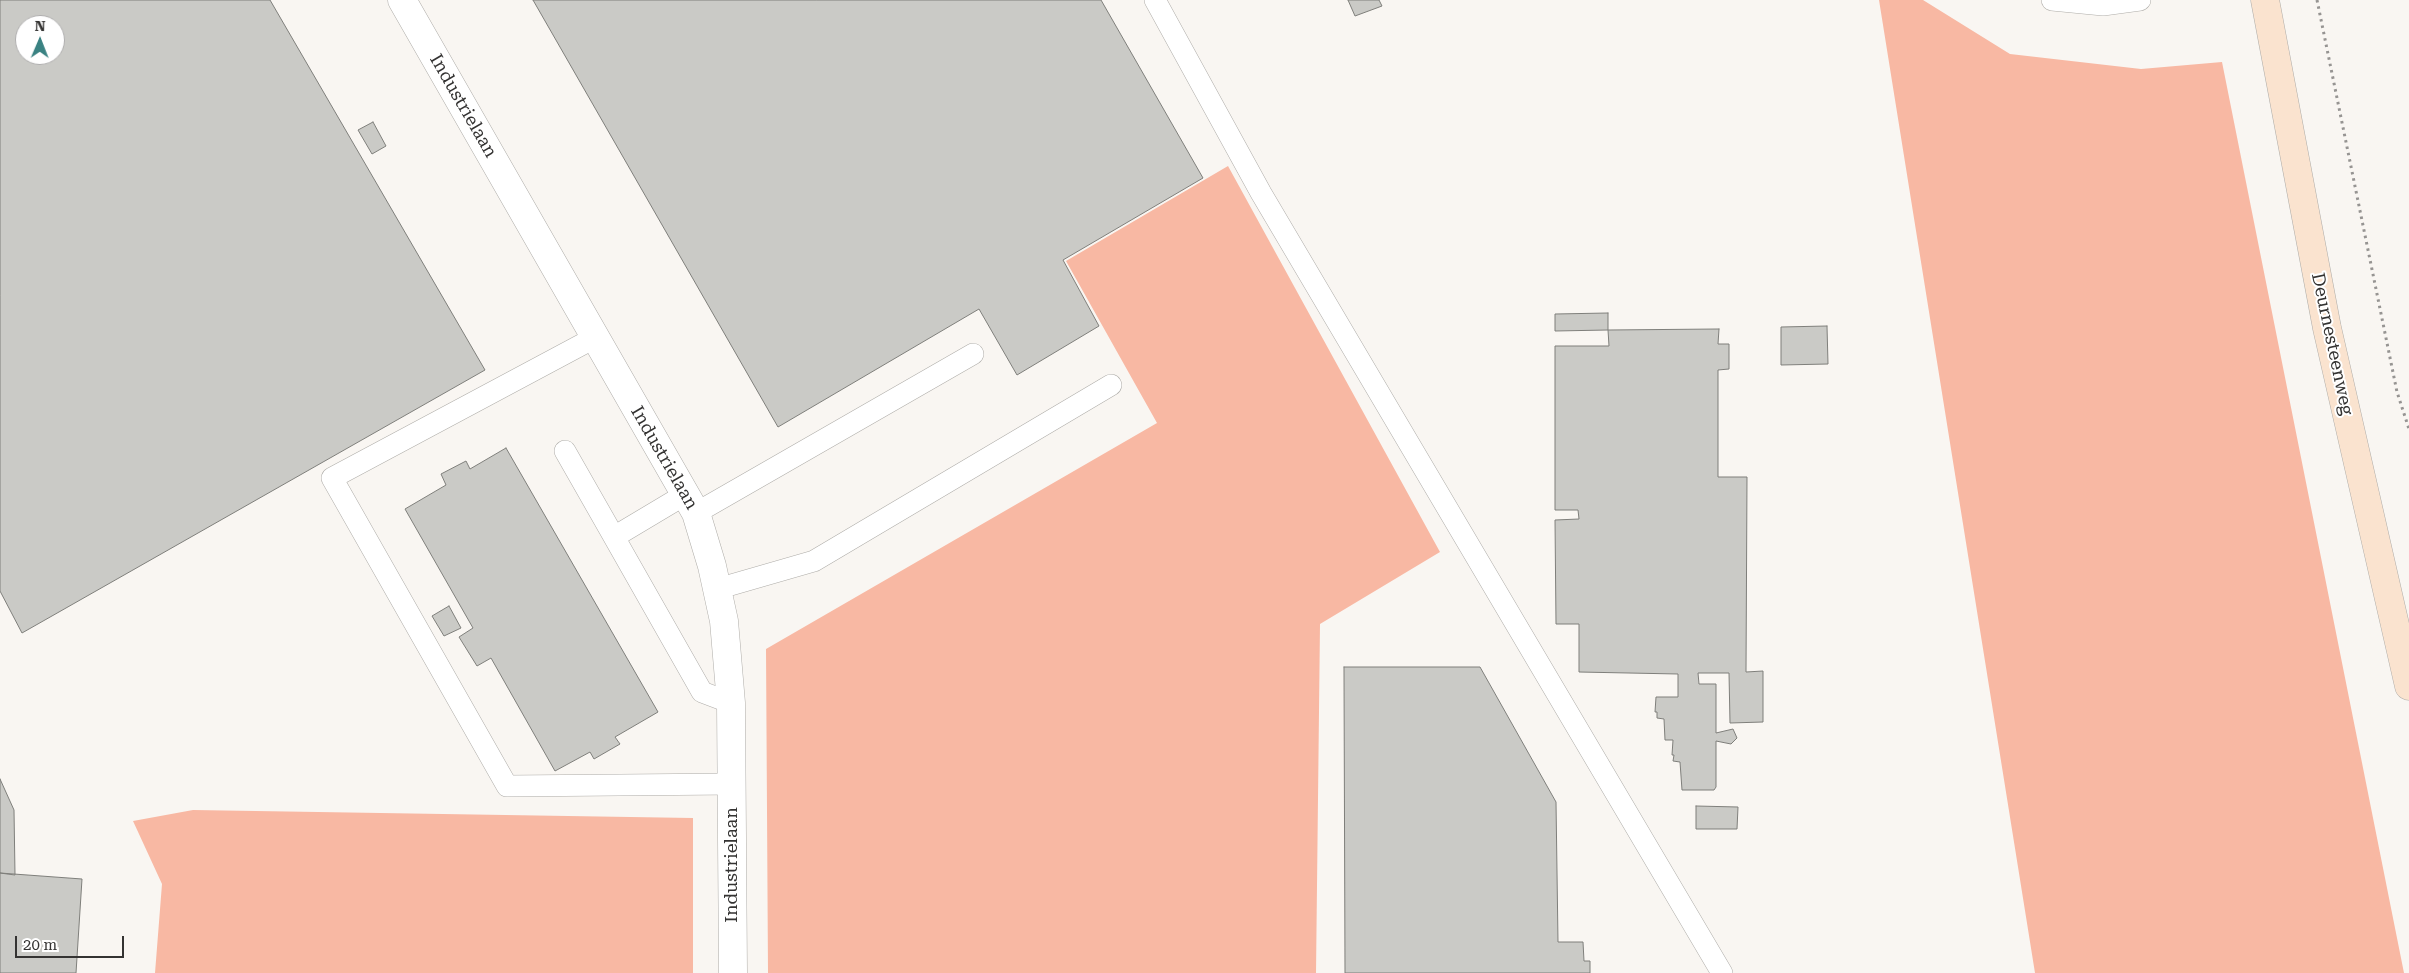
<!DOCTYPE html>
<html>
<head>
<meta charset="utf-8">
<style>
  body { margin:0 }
  #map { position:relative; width:2409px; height:973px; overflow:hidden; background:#f9f6f2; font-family:"Roboto Serif",serif }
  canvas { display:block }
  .north { position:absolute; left:15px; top:15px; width:50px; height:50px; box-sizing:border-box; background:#fff; border:1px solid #aeadad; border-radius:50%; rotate:1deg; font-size:14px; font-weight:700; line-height:20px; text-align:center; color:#343332 }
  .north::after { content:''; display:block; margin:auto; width:18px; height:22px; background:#3a8282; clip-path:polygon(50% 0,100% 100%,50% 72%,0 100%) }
  .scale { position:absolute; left:15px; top:936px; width:109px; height:22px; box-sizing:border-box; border:2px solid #343332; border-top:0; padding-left:6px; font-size:15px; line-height:18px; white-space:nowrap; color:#343332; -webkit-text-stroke:4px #fff; paint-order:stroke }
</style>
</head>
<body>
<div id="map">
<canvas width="2409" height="973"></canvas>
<div class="north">N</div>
<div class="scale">20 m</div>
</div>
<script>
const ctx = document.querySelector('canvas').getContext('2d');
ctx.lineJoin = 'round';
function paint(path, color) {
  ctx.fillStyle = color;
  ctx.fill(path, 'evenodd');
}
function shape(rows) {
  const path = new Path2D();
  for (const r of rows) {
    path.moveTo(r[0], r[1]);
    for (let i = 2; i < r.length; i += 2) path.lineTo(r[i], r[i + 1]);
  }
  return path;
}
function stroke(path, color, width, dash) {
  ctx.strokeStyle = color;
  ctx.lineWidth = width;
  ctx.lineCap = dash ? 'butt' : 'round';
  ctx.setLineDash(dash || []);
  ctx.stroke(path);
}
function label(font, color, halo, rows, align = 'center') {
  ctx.font = font + ' "Roboto Serif",serif';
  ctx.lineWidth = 4;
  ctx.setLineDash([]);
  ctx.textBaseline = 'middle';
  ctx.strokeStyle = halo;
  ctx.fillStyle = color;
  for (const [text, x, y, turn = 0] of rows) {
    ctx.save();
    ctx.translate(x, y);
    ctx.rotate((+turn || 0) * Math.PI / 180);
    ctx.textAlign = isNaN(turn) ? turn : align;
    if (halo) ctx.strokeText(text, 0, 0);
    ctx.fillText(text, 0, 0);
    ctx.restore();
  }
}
const green = shape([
  [1879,0,1923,0,2010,54,2141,69,2222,62,2404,973,2035,973],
  [1228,166,1440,552,1320,624,1316,973,768,973,766,649,1157,423,1066,261],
  [193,810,693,818,693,973,155,973,162,884,133,821]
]);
const building = shape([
  [0,0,270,0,485,370,22,633,0,591,0,0],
  [25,25,55,25,55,55,25,55,25,25],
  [533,0,1101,0,1203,178,1063,260,1099,326,1017,375,979,309,778,427,533,0],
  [1348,0,1379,0,1382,6,1355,16,1348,0],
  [373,122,386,146,372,154,358,130,373,122],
  [1608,313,1608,330,1555,331,1555,314,1608,313],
  [1827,326,1828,364,1781,365,1781,327,1827,326],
  [1719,329,1718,344,1729,344,1729,369,1718,370,1718,477,1747,477,1746,672,1763,671,1763,722,1730,723,1729,673,1698,673,1699,684,1716,684,1716,733,1733,729,1737,738,1731,744,1716,741,1716,787,1714,790,1682,790,1680,762,1673,761,1674,755,1672,755,1673,740,1665,740,1664,719,1657,718,1657,712,1655,712,1656,697,1678,697,1678,674,1579,672,1579,624,1556,624,1555,520,1579,519,1578,510,1555,510,1555,346,1609,346,1608,330,1719,329],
  [506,448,658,712,615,737,620,744,594,759,590,752,555,771,491,658,477,666,459,637,473,628,405,509,446,485,441,474,466,461,470,469,506,448],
  [449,606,461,628,444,636,432,616,449,606],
  [1344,667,1480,667,1556,802,1558,942,1583,942,1584,961,1590,961,1590,973,1345,973,1344,667],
  [0,779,14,810,15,875,0,873,0,779],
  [1696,806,1738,807,1737,829,1696,829,1696,806],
  [0,873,82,879,76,973,0,973,0,873]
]);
const path = shape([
  [2317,0,2397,392,2409,429]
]);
const lane = shape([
  [1155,0,1261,193,1722,973],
  [2052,0,2103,5,2140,0],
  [596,337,332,478,507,786,732,784],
  [565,451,614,537,686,494],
  [696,513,973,354],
  [614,537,702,692,731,703],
  [717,589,814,561,1111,385]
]);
const street = shape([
  [402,0,696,513,712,566,724,621,731,703,733,973]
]);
const secondary = shape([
  [2265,0,2327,328,2409,686]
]);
const streetNames = [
  ["Industrielaan",463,106,60],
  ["Deurnesteenweg",2332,344,78],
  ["Industrielaan",664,458,60],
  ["Industrielaan",732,865,-90]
];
paint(green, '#f8b8a3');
paint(building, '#cacac6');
stroke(building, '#7f7f7b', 1);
stroke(lane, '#aeaca8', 22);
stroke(street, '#aeaca8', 29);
stroke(secondary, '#aeaca8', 29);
stroke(path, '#969492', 3, [2.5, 4]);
stroke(lane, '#fff', 21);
stroke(street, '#fff', 28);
stroke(secondary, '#fae3cf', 28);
label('18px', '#343332', '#fff', streetNames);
</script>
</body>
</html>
